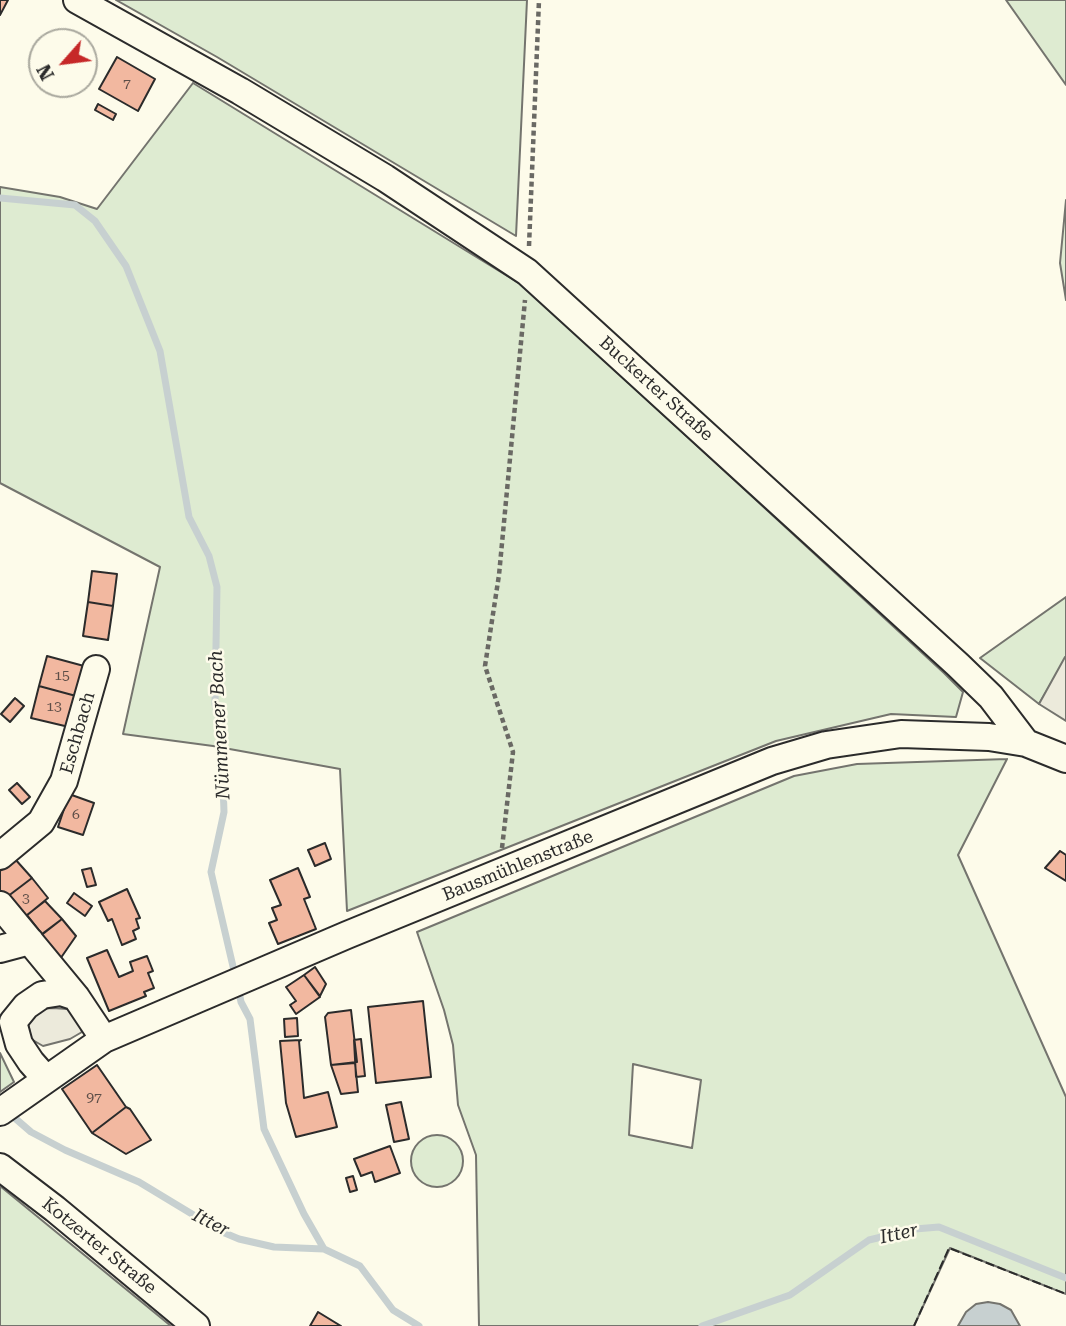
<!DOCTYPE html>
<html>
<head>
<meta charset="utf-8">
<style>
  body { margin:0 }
  #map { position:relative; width:1066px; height:1326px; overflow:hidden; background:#fdfbea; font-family:"Roboto Serif",serif }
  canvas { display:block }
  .north { position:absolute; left:28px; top:28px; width:70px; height:70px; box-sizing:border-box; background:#fdfbea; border:2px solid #a9a89e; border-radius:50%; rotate:242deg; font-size:19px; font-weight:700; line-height:28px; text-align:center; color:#2b2b2b }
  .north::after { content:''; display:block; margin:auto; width:24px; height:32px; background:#c62828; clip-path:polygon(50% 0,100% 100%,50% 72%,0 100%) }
</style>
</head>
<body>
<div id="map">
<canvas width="1066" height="1326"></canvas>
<div class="north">N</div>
</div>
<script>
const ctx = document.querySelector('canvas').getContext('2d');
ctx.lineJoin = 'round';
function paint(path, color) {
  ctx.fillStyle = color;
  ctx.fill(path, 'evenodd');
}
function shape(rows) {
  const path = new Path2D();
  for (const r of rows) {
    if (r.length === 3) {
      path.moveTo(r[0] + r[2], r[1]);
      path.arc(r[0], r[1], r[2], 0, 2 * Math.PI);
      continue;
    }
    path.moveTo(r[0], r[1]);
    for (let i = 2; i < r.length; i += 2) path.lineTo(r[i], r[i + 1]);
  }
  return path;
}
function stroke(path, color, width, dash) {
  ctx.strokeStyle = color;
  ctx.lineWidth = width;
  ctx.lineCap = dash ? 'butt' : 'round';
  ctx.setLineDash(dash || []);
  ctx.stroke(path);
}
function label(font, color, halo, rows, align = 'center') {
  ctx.font = font + ' "Roboto Serif",serif';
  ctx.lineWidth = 5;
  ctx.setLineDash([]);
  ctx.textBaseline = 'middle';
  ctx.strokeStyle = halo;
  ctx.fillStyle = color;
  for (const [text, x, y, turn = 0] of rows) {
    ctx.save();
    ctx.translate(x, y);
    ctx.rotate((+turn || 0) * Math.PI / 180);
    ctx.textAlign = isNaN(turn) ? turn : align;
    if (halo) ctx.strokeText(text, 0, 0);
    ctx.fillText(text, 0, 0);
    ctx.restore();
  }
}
const green = shape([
  [116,0,527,0,516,236,217,57,116,0],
  [1006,0,1066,0,1066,85,1006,0],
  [193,83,535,293,593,350,944,673,963,692,956,717,891,714,776,741,347,911,340,769,213,746,123,734,160,567,0,483,0,187,60,197,97,209,193,83],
  [1066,200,1066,300,1060,263,1066,200],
  [1066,597,1066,658,1039,704,980,658,1066,597],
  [1007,759,958,855,1066,1097,1066,1294,950,1248,914,1326,479,1326,476,1155,458,1105,453,1045,444,1010,417,932,794,776,857,764,1007,759],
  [633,1064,701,1080,692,1148,629,1135,633,1064],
  [0,1053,14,1082,0,1092,0,1053],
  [437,1161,26],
  [0,1186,171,1326,0,1326,0,1186]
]);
const parking = shape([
  [1065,657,1066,658,1066,721,1039,704,1065,657],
  [53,1008,67,1009,76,1014,82,1032,70,1039,43,1046,31,1039,28,1022,38,1009,53,1008]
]);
const water = shape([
  [988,1302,1000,1304,1011,1310,1020,1326,958,1326,966,1312,976,1304,988,1302]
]);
const stream = shape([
  [0,198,75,205,95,221,126,266,160,351,189,517,209,556,217,587,215,704,221,728,224,812,211,872,235,975],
  [238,987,241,1002,250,1019,264,1129,304,1214,324,1249],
  [9,1113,31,1132,65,1150,139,1182,220,1231,239,1239,274,1247,324,1249,360,1266,393,1310,419,1326],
  [702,1326,790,1295,869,1240,915,1229,939,1227,1066,1278]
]);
const building = shape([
  [0,0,8,0,0,15,0,0],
  [117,57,155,79,138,111,99,89,117,57],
  [98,104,116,114,113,120,95,110,98,104],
  [92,571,117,574,113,606,88,602,92,571],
  [88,602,113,606,108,640,83,636,88,602],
  [47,656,84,666,76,696,39,686,47,656],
  [39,686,76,696,69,727,31,718,39,686],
  [15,698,24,706,10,722,1,714,15,698],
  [17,783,30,797,22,804,9,790,17,783],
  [69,794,94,803,83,835,58,827,69,794],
  [325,843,331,859,315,866,308,850,325,843],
  [1060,851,1066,855,1066,881,1045,868,1060,851],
  [15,859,32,878,3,900,0,896,0,871,15,859],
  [91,868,96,885,87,887,82,870,91,868],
  [298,868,310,897,304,899,316,929,278,944,269,923,277,920,272,908,281,905,270,880,298,868],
  [32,878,48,898,20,921,3,900,32,878],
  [127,889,140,918,136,919,139,928,133,931,136,939,122,945,112,919,108,921,99,902,127,889],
  [74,893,92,906,85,916,67,903,74,893],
  [45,901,62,919,42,934,27,915,45,901],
  [62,919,76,936,58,962,39,937,62,919],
  [107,950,119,977,133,971,130,962,147,956,153,971,148,973,154,988,144,992,146,996,109,1011,87,958,107,950],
  [315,967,326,984,320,996,304,975,315,967],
  [304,975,320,997,296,1014,290,1005,296,1001,286,987,304,975],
  [423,1001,431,1077,376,1083,368,1007,423,1001],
  [351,1010,357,1062,331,1065,325,1017,328,1013,351,1010],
  [297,1018,298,1036,285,1037,284,1019,297,1018],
  [361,1039,365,1076,356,1077,354,1040,361,1039],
  [301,1040,299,1041,304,1098,328,1092,337,1127,296,1137,286,1103,280,1041,301,1040],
  [355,1063,358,1092,341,1094,331,1065,355,1063],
  [97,1065,126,1107,92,1133,62,1089,97,1065],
  [401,1102,409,1139,394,1142,386,1105,401,1102],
  [126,1107,130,1109,151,1140,126,1154,92,1133,126,1107],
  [390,1146,400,1173,375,1182,372,1172,361,1176,354,1159,390,1146],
  [353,1176,357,1190,350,1192,346,1178,353,1176],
  [318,1312,341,1326,310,1326,318,1312]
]);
const path = shape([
  [529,246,539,0],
  [502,848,513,752,485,666,499,575,525,300]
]);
const minor = shape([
  [77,0,240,91,385,178,527,272,958,665,991,697,1026,743],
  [0,856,41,822,64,781,96,669],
  [0,905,76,997,104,1039],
  [0,949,30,941],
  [46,1079,31,1062,19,1044,13,1022,26,1006,42,995,61,992,76,997],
  [0,1112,104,1039,347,935,772,761,826,745,901,734,989,737,1026,743,1066,759],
  [0,1167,55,1209,196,1326]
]);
const fence = shape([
  [914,1326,949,1248,1066,1294]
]);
const numberNames = [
  ["7",127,84],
  ["15",62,676],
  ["13",54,707],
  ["6",76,815],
  ["3",26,899],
  ["97",94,1098]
];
const streetNames = [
  ["Buckerter Straße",656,389,42],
  ["Eschbach",78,733,-74],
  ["Bausmühlenstraße",518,866,-22],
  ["Kotzerter Straße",99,1246,39]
];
const waterNames = [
  ["Nümmener Bach",220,725,-93],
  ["Itter",211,1223,27],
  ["Itter",899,1234,-12]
];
paint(green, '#deebd1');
stroke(green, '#74746e', 2);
paint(parking, '#eceadb');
stroke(parking, '#74746e', 2);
paint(water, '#c7d0d0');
stroke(water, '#74746e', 2);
stroke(stream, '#c7d0d0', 7);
paint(building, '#f2b8a0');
stroke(building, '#2b2b2b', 2);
stroke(minor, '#2b2b2b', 30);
stroke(path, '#6a6964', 4.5, [5, 3.5]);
stroke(minor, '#fdfbea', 26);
stroke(fence, '#2b2b2b', 2, [9, 3.5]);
label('14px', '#5d4e48', null, numberNames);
label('18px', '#2b2b2b', '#fdfbea', streetNames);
label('italic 19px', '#2b2b2b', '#fdfbea', waterNames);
</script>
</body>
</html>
